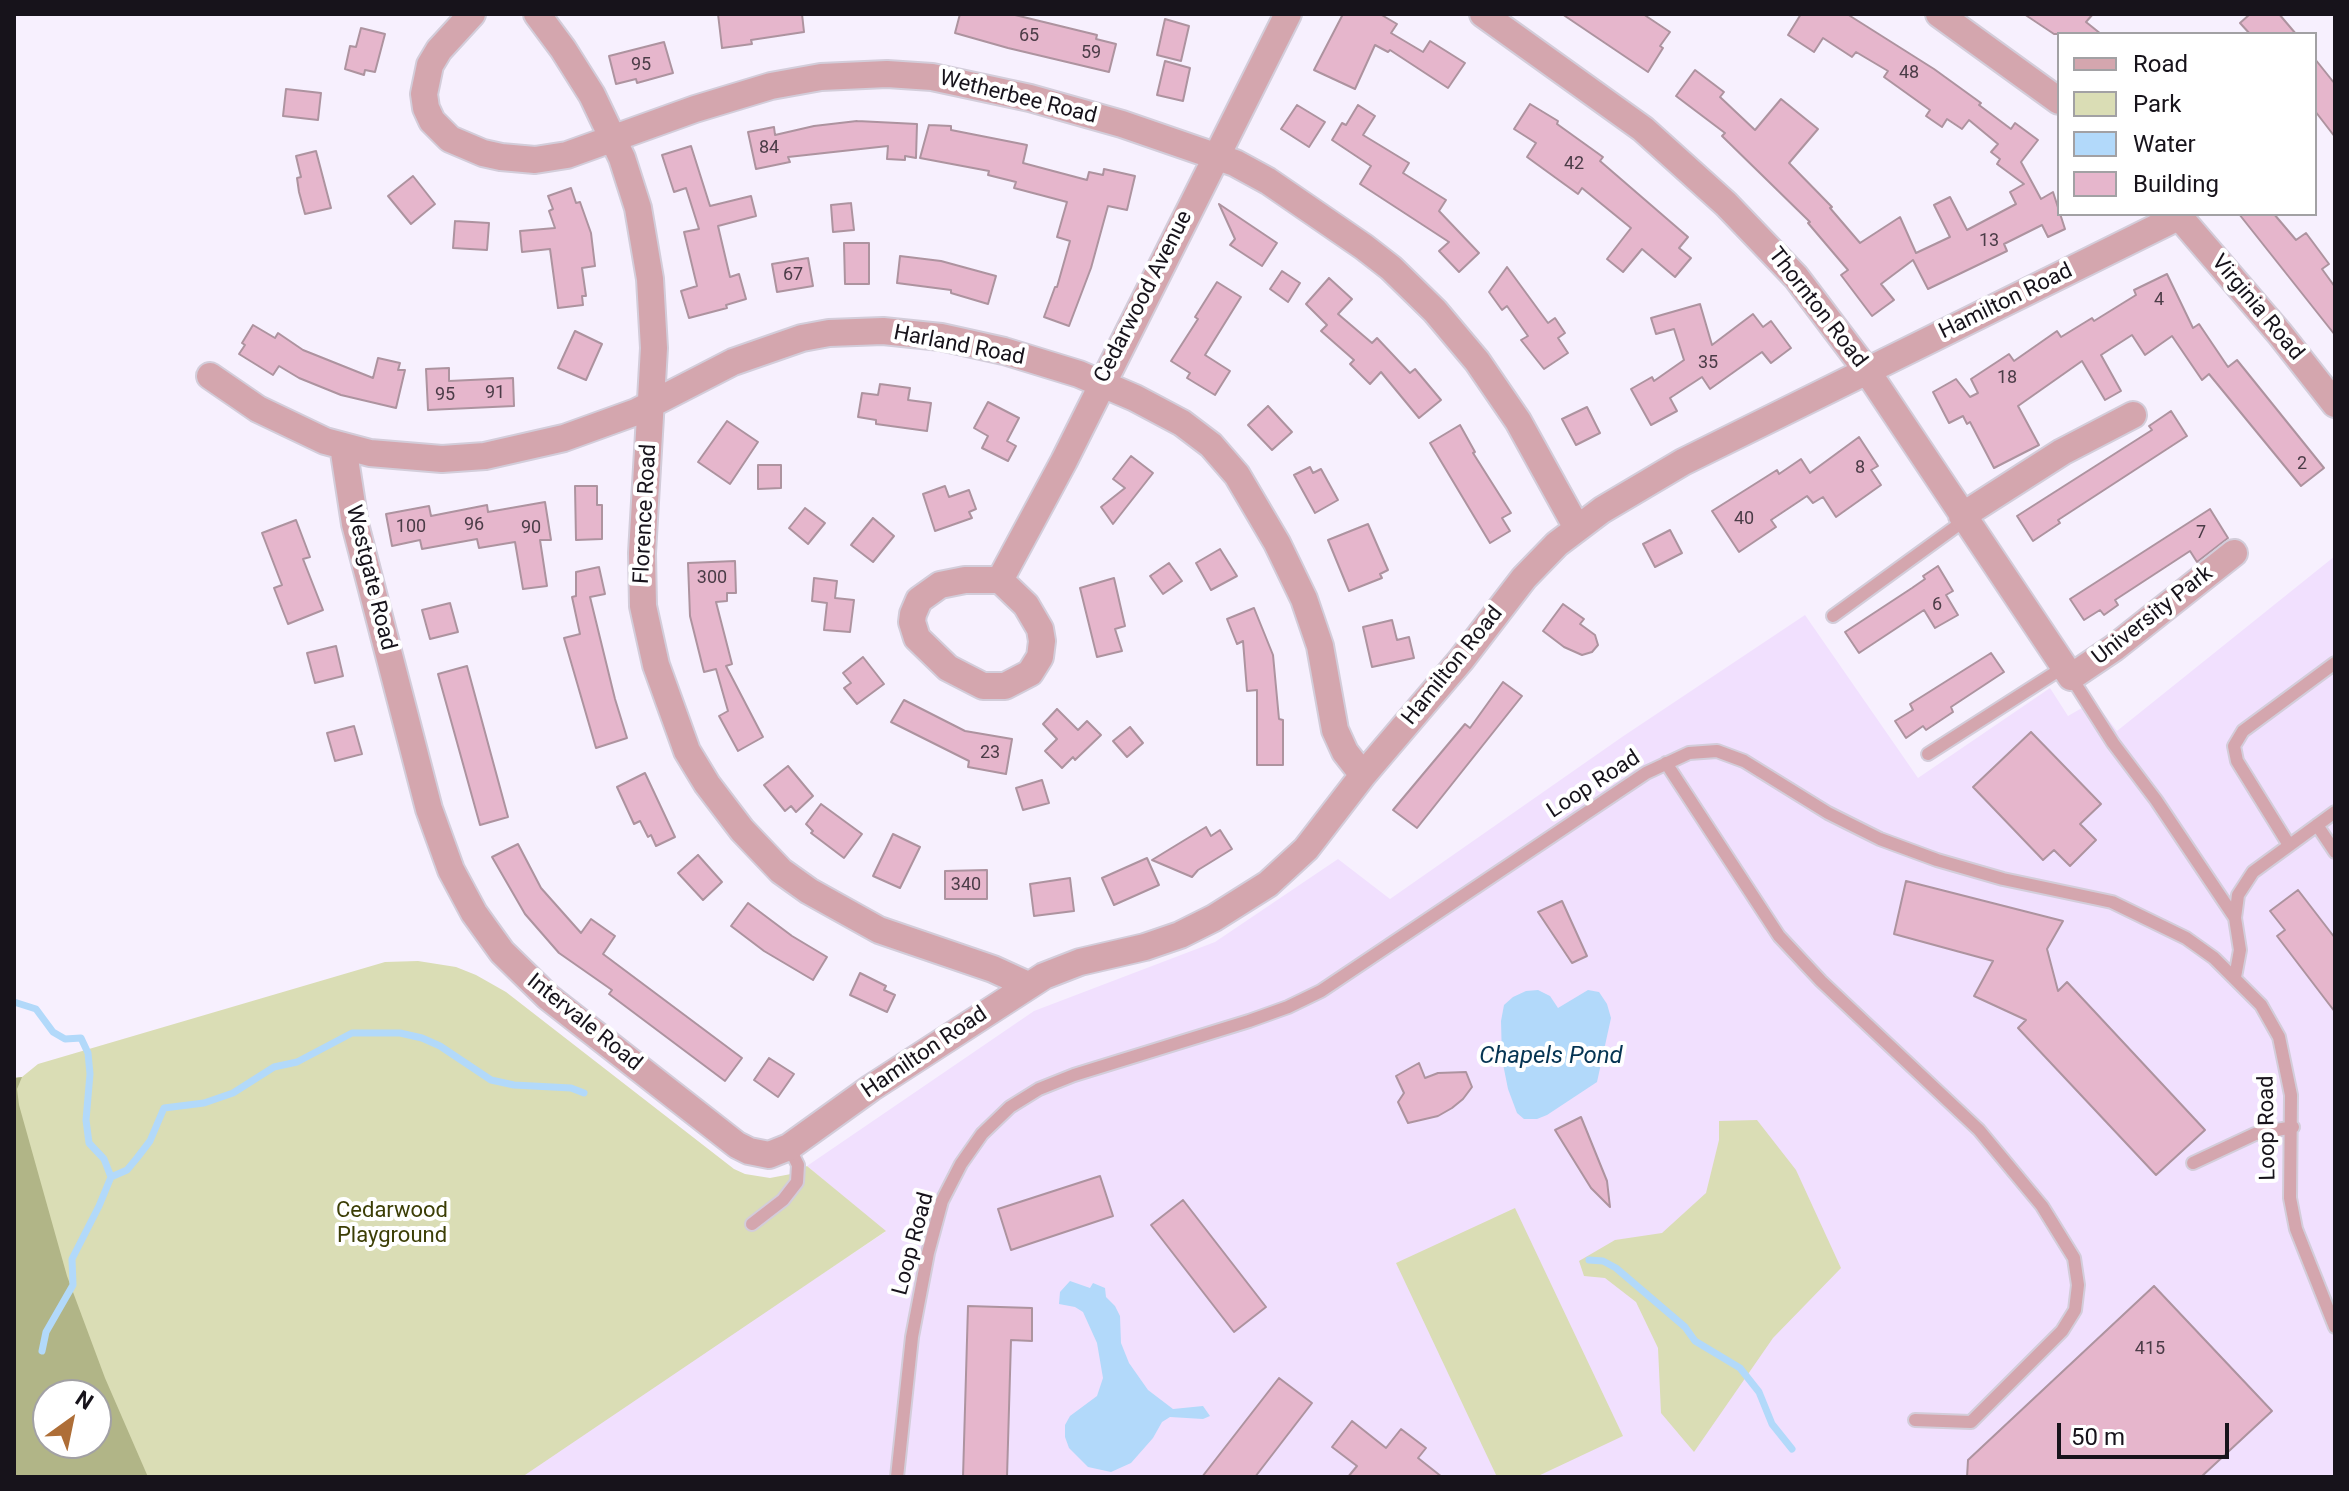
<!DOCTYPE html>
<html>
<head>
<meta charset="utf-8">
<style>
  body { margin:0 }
  #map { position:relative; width:2349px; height:1491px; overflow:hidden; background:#f7f0fe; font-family:Roboto,sans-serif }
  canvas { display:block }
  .frame { position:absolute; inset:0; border:16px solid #17131b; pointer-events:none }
  .legend { position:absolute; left:2057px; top:32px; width:260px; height:184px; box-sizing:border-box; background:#fff; border:2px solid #a2a1a4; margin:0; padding:10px 14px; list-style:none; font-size:24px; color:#17131b }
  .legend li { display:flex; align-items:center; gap:16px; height:40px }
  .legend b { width:40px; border:2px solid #a2a1a4 }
  .north { position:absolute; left:32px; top:1379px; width:80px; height:80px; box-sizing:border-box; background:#fff; border:2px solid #a2a1a4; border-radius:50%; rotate:33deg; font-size:22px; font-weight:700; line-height:32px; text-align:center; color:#17131b }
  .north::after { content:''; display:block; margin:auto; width:28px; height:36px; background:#ae6e37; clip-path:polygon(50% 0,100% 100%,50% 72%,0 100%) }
  .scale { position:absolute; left:2057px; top:1423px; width:172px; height:36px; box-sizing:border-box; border:4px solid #17131b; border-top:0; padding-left:10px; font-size:24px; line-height:28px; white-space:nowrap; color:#17131b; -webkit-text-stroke:6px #fff; paint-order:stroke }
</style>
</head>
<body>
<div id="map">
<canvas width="2349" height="1491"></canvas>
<div class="frame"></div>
<ul class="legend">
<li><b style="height:10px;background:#d4a6ae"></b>Road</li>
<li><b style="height:22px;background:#daddb5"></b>Park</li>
<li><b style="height:22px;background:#b2d9fa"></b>Water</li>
<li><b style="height:22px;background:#e6b6cc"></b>Building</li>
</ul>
<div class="north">N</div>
<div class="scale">50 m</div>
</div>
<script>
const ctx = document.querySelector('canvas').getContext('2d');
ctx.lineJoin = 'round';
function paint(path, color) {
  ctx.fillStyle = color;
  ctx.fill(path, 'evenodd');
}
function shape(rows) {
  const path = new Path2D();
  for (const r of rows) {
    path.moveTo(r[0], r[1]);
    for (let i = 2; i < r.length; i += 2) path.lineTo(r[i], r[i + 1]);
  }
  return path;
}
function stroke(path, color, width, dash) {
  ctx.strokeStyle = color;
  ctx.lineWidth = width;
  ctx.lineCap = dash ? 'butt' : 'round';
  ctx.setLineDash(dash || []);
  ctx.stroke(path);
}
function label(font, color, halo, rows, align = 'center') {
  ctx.font = font + ' Roboto,sans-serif';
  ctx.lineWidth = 8;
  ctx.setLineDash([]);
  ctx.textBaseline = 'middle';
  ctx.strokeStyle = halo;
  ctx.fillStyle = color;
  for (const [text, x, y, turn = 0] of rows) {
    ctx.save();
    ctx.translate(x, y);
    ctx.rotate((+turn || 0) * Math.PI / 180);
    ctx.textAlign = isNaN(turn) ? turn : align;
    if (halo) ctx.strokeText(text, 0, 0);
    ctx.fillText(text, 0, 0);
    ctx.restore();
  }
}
const built = shape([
  [2335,556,2335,1477,516,1477,885,1232,807,1166,1034,1011,1215,942,1338,859,1390,899,1622,737,1805,615,1918,778,2050,688,2068,716,2094,701,2117,731]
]);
const green = shape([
  [418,961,456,967,476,975,506,992,734,1169,745,1174,770,1178,791,1174,807,1166,886,1231,522,1477,14,1477,14,1078,22,1077,38,1064,385,962],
  [48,1395,96,1395,96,1443,48,1443],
  [1757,1120,1796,1170,1841,1268,1773,1338,1694,1452,1661,1413,1658,1348,1636,1302,1605,1278,1584,1276,1579,1261,1615,1240,1662,1233,1706,1193,1719,1140,1719,1121],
  [1515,1208,1623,1436,1536,1477,1497,1477,1396,1263]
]);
const forest = shape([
  [22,1077,17,1089,19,1105,67,1276,105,1378,148,1477,14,1477,14,1078],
  [48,1395,96,1395,96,1443,48,1443]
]);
const water = shape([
  [1538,990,1550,996,1558,1008,1588,990,1599,992,1607,1004,1611,1018,1597,1082,1547,1115,1537,1119,1524,1119,1517,1113,1508,1089,1502,1059,1501,1021,1504,1005,1513,997,1526,991],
  [1070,1281,1090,1288,1093,1283,1105,1288,1106,1297,1115,1306,1120,1316,1121,1343,1129,1363,1148,1390,1173,1409,1203,1406,1210,1416,1203,1419,1170,1417,1162,1422,1153,1438,1131,1463,1111,1472,1088,1467,1069,1448,1065,1437,1065,1425,1070,1416,1097,1396,1103,1378,1097,1343,1083,1312,1075,1307,1059,1304,1060,1292]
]);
const stream = shape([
  [14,1002,36,1009,53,1032,65,1039,81,1038,88,1053,90,1074,86,1120,89,1143,104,1159,111,1177,99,1206,72,1259,73,1285,46,1332,42,1351],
  [111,1177,127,1170,137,1158,150,1141,164,1108,204,1103,233,1093,274,1067,297,1062,352,1033,400,1033,422,1038,440,1046,491,1080,514,1085,571,1088,584,1093],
  [1589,1260,1603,1261,1616,1268,1685,1327,1695,1341,1740,1368,1759,1392,1772,1424,1792,1449]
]);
const building = shape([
  [718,14,802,14,804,32,751,40,752,44,722,48,718,14],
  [960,14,1011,14,1097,35,1096,39,1116,44,1109,72,1008,48,955,33,960,14],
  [1343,14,1380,14,1397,24,1391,33,1423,52,1430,41,1465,63,1448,88,1390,50,1388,52,1375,45,1355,89,1314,70,1343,14],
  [1562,14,1643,14,1670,32,1660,46,1663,48,1648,72,1562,14],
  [1801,14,1847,14,1934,69,1981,103,1979,105,2011,129,2015,123,2038,140,2021,162,2041,199,2053,192,2065,229,2048,237,2042,225,2004,244,2007,251,1928,289,1913,260,1881,284,1894,300,1872,316,1841,275,1848,270,1808,223,1810,222,1722,136,1725,133,1676,96,1695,70,1724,92,1720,97,1755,130,1781,99,1818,129,1789,163,1832,207,1830,208,1860,243,1900,217,1916,253,1950,237,1934,205,1950,197,1967,230,2016,204,2010,192,2024,184,1997,164,2000,159,1991,152,1998,144,1969,120,1962,129,1947,119,1942,127,1926,116,1930,110,1884,77,1888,71,1856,52,1852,57,1823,38,1814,52,1788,35,1801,14],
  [2024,14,2093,14,2086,22,2101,34,2054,34,2024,14],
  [2250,14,2279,14,2296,34,2250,34,2240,23,2250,14],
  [1165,19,1189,26,1181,61,1157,55,1165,19],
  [361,28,385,34,375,72,365,70,364,75,345,69,350,46,356,47,361,28],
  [664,42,673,73,637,83,636,79,616,84,609,56,664,42],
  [2315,59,2335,84,2335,137,2315,111,2315,59],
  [1165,61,1190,68,1183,101,1157,95,1165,61],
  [286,89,321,93,318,120,283,116,286,89],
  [1530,104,1558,121,1557,124,1603,157,1600,161,1688,237,1679,248,1691,258,1675,277,1642,249,1623,272,1607,259,1631,228,1582,188,1578,194,1527,157,1536,143,1514,129,1530,104],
  [1297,105,1325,122,1309,147,1281,129,1297,105],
  [1358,105,1375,116,1363,135,1409,163,1403,173,1446,200,1439,211,1479,253,1459,272,1439,251,1449,242,1360,184,1371,166,1332,140,1342,123,1346,125,1358,105],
  [857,121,917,124,916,158,905,156,905,160,887,159,888,146,788,157,790,162,756,169,748,132,774,127,775,135,814,126,857,121],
  [929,125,951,126,951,130,1027,145,1023,163,1087,180,1089,172,1103,175,1104,169,1135,176,1127,210,1108,206,1091,268,1069,326,1044,317,1055,287,1057,287,1070,241,1057,237,1067,202,1014,188,1016,182,988,175,989,171,920,158,929,125],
  [691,146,710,206,751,196,756,216,718,226,730,277,739,274,746,299,726,305,727,308,689,318,681,291,697,286,684,232,699,229,686,188,674,192,662,155,691,146],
  [316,151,331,208,305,214,299,192,297,178,301,177,296,156,316,151],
  [413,176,435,204,411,224,388,196,413,176],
  [571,188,576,203,580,202,591,233,595,266,582,268,586,296,582,296,583,305,558,308,550,249,522,252,520,231,555,228,549,211,553,209,548,196,571,188],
  [851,203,854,230,833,232,831,205,851,203],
  [1219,204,1277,243,1262,266,1230,245,1235,239,1219,204],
  [2239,214,2274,214,2296,240,2306,233,2329,264,2322,269,2335,287,2335,335,2239,214],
  [455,221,489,223,487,250,453,248,455,221],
  [844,243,869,243,869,284,845,284,844,243],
  [900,256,941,261,996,276,988,304,951,293,951,290,897,283,900,256],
  [808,258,813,286,777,292,772,264,808,258],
  [1507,267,1548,323,1555,318,1565,333,1558,338,1568,353,1544,369,1521,340,1528,336,1507,306,1502,310,1489,292,1507,267],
  [1282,271,1300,283,1288,302,1270,289,1282,271],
  [2167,274,2193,328,2199,324,2228,367,2237,360,2324,468,2301,486,2209,374,2202,380,2172,336,2145,355,2132,335,2101,355,2121,391,2105,400,2082,361,2018,406,2039,445,1994,468,1970,422,1967,424,1963,416,1949,423,1933,392,1956,379,1970,397,1978,393,1971,379,2009,354,2014,361,2057,331,2061,337,2092,318,2094,321,2136,295,2134,290,2167,274],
  [1329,278,1352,299,1338,314,1372,343,1377,338,1410,373,1415,369,1441,400,1419,418,1381,372,1370,384,1350,364,1354,360,1321,331,1327,325,1306,304,1329,278],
  [1217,282,1241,297,1205,355,1230,371,1215,395,1187,378,1190,373,1171,361,1198,319,1195,317,1217,282],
  [1700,304,1712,345,1753,314,1763,327,1771,321,1791,348,1771,363,1762,352,1710,389,1702,377,1670,398,1677,411,1651,425,1631,389,1652,377,1654,381,1684,360,1674,329,1656,334,1651,318,1700,304],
  [253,325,275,338,278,333,303,350,373,378,378,358,400,363,398,370,405,370,396,408,341,395,299,378,279,366,273,375,239,354,245,345,242,343,253,325],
  [575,331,602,344,586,380,558,368,575,331],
  [449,368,449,381,513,378,514,406,428,410,426,369,449,368],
  [880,384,910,388,908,400,931,403,927,431,876,424,876,420,858,417,862,393,878,395,880,384],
  [988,402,1019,418,1007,441,1016,446,1008,461,982,448,988,436,974,428,988,402],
  [1268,406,1292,432,1272,450,1248,425,1268,406],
  [1587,407,1600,433,1576,445,1562,419,1587,407],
  [2171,411,2187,436,2058,520,2060,523,2033,541,2017,516,2152,430,2149,426,2171,411],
  [727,421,758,442,730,484,698,462,727,421],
  [1460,425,1475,452,1473,453,1511,513,1502,518,1510,531,1490,543,1430,443,1460,425],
  [1859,437,1878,466,1871,470,1881,485,1836,517,1823,497,1813,503,1807,496,1771,520,1776,527,1739,552,1712,511,1777,470,1779,474,1801,459,1810,473,1859,437],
  [1131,456,1153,473,1113,524,1101,507,1125,488,1113,479,1131,456],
  [758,465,781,465,781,488,758,489,758,465],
  [1310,467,1313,473,1321,469,1338,500,1315,513,1294,475,1310,467],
  [575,486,597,486,597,505,602,505,602,539,576,540,575,486],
  [945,486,949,497,969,490,976,509,969,512,972,518,935,531,923,494,945,486],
  [545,502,551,540,540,540,547,586,523,589,515,542,479,548,477,539,422,549,420,540,392,546,386,514,429,506,431,516,487,505,488,512,545,502],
  [805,508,825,523,808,544,789,528,805,508],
  [2210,509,2228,538,2197,562,2190,551,2115,600,2118,605,2104,615,2100,610,2084,620,2070,599,2210,509],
  [873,518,894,536,873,562,851,545,873,518],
  [296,520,310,557,303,559,323,610,288,624,274,588,282,585,262,533,296,520],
  [1368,524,1388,570,1380,574,1382,578,1349,591,1328,540,1368,524],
  [1670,530,1682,553,1655,567,1643,544,1670,530],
  [1220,549,1237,576,1211,590,1196,563,1220,549],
  [735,561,736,593,727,593,727,601,716,602,732,664,726,666,763,737,738,751,719,716,728,711,716,669,704,672,690,616,688,563,735,561],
  [1169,563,1182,581,1163,594,1150,576,1169,563],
  [1938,566,1953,591,1946,595,1958,615,1935,628,1924,610,1859,653,1845,632,1912,588,1925,579,1923,576,1938,566],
  [599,567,605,594,590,597,615,699,627,738,596,748,564,638,580,634,572,597,576,596,576,572,599,567],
  [814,578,837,581,835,598,854,600,850,632,824,630,827,603,812,601,814,578],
  [1114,578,1125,626,1115,629,1122,651,1097,657,1080,588,1114,578],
  [450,603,458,632,430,639,422,610,450,603],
  [1563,604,1584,619,1580,624,1595,635,1598,645,1592,652,1582,655,1564,647,1543,631,1563,604],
  [1254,608,1273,655,1279,719,1283,720,1283,765,1257,765,1257,690,1247,691,1243,641,1237,644,1227,619,1254,608],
  [1392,620,1397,640,1409,637,1414,658,1372,667,1363,627,1392,620],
  [336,646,343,676,315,683,307,653,336,646],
  [1991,653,2004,672,1951,707,1953,712,1926,730,1923,726,1906,738,1895,721,1913,710,1910,704,1991,653],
  [863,657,884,684,857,704,844,688,851,683,843,673,863,657],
  [467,666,508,817,480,825,438,674,467,666],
  [1503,682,1522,696,1417,828,1393,810,1465,724,1470,728,1503,682],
  [904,700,965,731,1012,739,1006,774,968,767,969,761,891,722,904,700],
  [1057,709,1078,730,1087,721,1101,735,1075,760,1073,757,1062,768,1045,751,1057,739,1043,724,1057,709],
  [354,726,362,754,335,761,327,733,354,726],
  [1130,727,1143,743,1127,757,1113,741,1130,727],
  [2031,732,2101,804,2080,824,2096,840,2070,866,2054,850,2043,860,1973,787,2031,732],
  [788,766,813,796,796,812,791,806,785,811,764,785,788,766],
  [645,773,675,837,656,846,651,835,648,837,640,821,634,824,617,787,645,773],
  [1042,780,1049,803,1023,810,1016,788,1042,780],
  [821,804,862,834,844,858,811,833,813,831,806,824,821,804],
  [1206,827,1211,836,1220,830,1232,849,1198,870,1192,877,1152,860,1206,827],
  [893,834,920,847,900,888,873,876,893,834],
  [518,844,541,888,581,933,591,919,615,936,603,954,742,1058,725,1081,609,994,612,990,559,953,525,914,492,857,518,844],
  [698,855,722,882,703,900,678,873,698,855],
  [1147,858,1159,885,1114,905,1102,878,1147,858],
  [987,870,987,899,945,899,945,871,987,870],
  [1070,878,1074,911,1034,916,1030,884,1070,878],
  [1906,881,2063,921,2047,949,2058,991,2067,982,2205,1130,2156,1175,2018,1028,2026,1020,1974,996,1993,961,1894,934,1906,881],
  [2298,890,2335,938,2335,1012,2277,936,2285,930,2270,911,2298,890],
  [1562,901,1587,956,1572,963,1538,912,1562,901],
  [748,903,792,936,827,957,813,980,764,951,731,926,748,903],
  [860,973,886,986,884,990,895,995,887,1012,850,995,860,973],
  [769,1058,794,1074,778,1097,754,1080,769,1058],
  [1419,1063,1425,1078,1438,1073,1466,1072,1472,1087,1463,1099,1452,1108,1438,1116,1408,1123,1398,1102,1404,1093,1396,1076,1419,1063],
  [1581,1117,1607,1181,1610,1207,1591,1188,1555,1130,1581,1117],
  [1100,1176,1113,1216,1011,1250,998,1209,1100,1176],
  [1183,1200,1266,1307,1234,1332,1151,1225,1183,1200],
  [2154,1286,2272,1411,2201,1477,1967,1477,1968,1460,2154,1286],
  [968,1306,1032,1308,1032,1341,1011,1340,1007,1477,963,1477,968,1306],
  [1279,1378,1312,1403,1255,1477,1202,1477,1279,1378],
  [1352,1421,1386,1448,1401,1429,1426,1448,1418,1458,1442,1477,1348,1477,1357,1466,1332,1447,1352,1421]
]);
const service = shape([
  [1833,616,1965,520],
  [2071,677,2113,743,2156,800,2235,918,2240,950,2235,977],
  [1928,754,2064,667],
  [1666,763,1779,936,1821,981,1979,1130,2042,1206,2074,1258,2078,1285,2075,1310,2062,1331,1971,1422,1915,1420],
  [2317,825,2335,852],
  [2289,845,2237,761,2234,746,2243,731,2335,663],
  [2235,918,2238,895,2253,872,2335,812],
  [2193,1163,2255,1134,2293,1127],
  [752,1224,783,1200,797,1182,798,1165,789,1147],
  [897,1477,912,1337,928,1253,942,1201,961,1164,982,1134,1010,1107,1039,1089,1074,1075,1249,1021,1288,1007,1321,991,1646,773,1689,753,1717,751,1744,761,1828,813,1880,839,1937,860,2003,879,2112,902,2186,938,2214,958,2261,1005,2279,1037,2291,1095,2290,1198,2296,1229,2335,1327]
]);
const minor = shape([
  [472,14,439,50,430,65,424,94,426,108,432,121,450,139,483,153,501,157,535,160,567,155,695,109,771,86,821,77,887,74,932,77,1030,98,1122,124,1235,163,1268,181,1364,247,1391,268,1435,311,1477,361,1518,421,1577,528],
  [537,14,563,49,592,95,622,158,638,208,650,279,654,348,642,553,643,606,656,665,687,751,707,784,742,830,781,871,809,891,879,930,993,969,1028,985],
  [1483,14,1643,129,1726,204,1796,277,1867,371,2071,677,2114,648,2234,553],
  [1939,14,2059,101],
  [2177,214,2280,334,2335,404],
  [210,376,258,409,325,441,370,453,442,459,485,456,564,438,636,412,733,362,802,338,829,333,883,331,941,337,1004,351,1079,374,1135,398,1182,423,1211,445,1237,475,1277,543,1304,599,1320,646,1335,730,1345,752,1363,775],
  [343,446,355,524,429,809,451,870,474,913,502,952,548,997,737,1145,749,1151,769,1155,789,1147,871,1088,1044,976,1080,962,1145,947,1180,935,1214,918,1268,884,1306,849,1363,775,1461,660,1524,578,1557,544,1602,510,1683,462,2180,216],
  [1962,516,2062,452,2133,415],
  [965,580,1000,580,1026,605,1040,629,1042,641,1040,657,1030,673,1005,686,983,686,948,668,917,638,912,622,913,614,919,600,940,585,965,580],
  [1000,580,1064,461,1288,14]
]);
const numberNames = [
  ["65",1029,36],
  ["59",1091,53],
  ["95",641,65],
  ["48",1909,73],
  ["84",769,148],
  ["42",1574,164],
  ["13",1989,241],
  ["67",793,275],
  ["4",2159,300],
  ["35",1708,363],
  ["18",2007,378],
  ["91",495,393],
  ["95",445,395],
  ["2",2302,464],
  ["8",1860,468],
  ["40",1744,519],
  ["96",474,525],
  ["100",411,527],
  ["90",531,528],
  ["7",2201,533],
  ["300",712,578],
  ["6",1937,605],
  ["23",990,753],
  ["340",966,885],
  ["415",2150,1349]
];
const streetNames = [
  ["Wetherbee Road",1018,98,14],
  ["Cedarwood Avenue",1144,297,-63],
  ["Hamilton Road",2006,302,-26],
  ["Thornton Road",1817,308,52],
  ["Virginia Road",2257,308,50],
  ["Harland Road",959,346,11],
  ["Florence Road",646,514,-87],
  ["Westgate Road",370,578,76],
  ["University Park",2153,616,-38],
  ["Hamilton Road",1453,666,-51],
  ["Loop Road",1594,785,-33],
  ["Intervale Road",584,1023,39],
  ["Hamilton Road",925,1053,-34],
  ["Loop Road",2268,1128,-91],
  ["Loop Road",914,1244,-75]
];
const parkNames = [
  ["Cedarwood",392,1211],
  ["Playground",392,1236]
];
const waterNames = [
  ["Chapels Pond",1551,1057]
];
paint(built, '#f1e0fe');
paint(green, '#daddb5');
paint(forest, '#b1b587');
paint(water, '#b2d9fa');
stroke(stream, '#b2d9fa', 7);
paint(building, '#e6b6cc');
stroke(building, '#ad939f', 2);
stroke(service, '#d3cdda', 16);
stroke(minor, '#d3cdda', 30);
stroke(service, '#d4a6ae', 12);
stroke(minor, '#d4a6ae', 26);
label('18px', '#4b3c47', null, numberNames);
label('22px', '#17131b', '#fff', streetNames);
label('22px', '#3c3e06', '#fff', parkNames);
label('italic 24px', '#053453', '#fff', waterNames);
</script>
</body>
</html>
